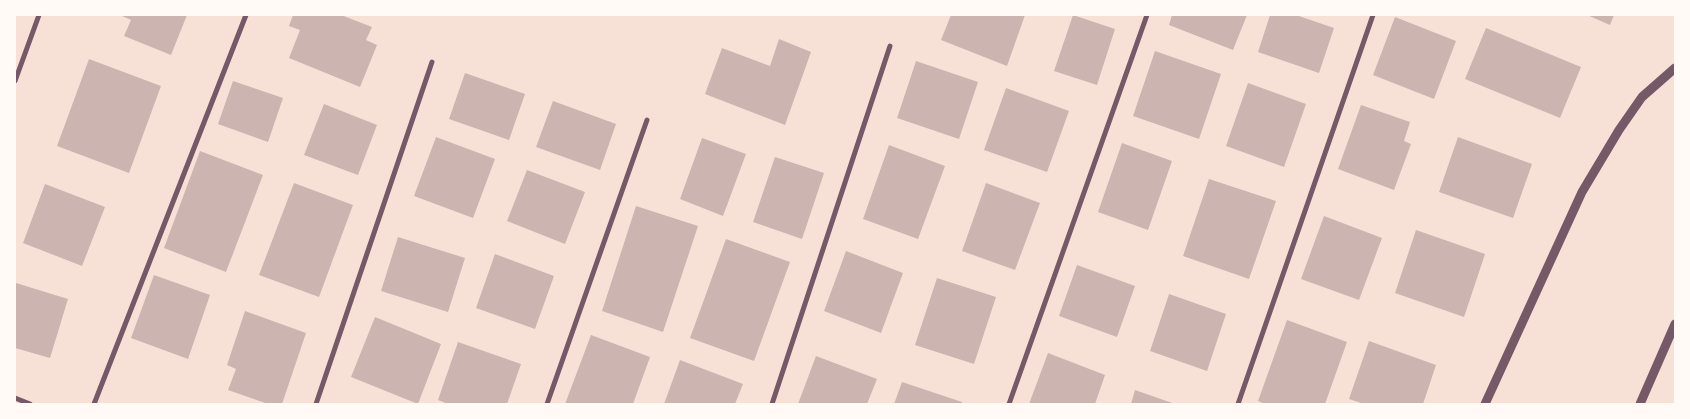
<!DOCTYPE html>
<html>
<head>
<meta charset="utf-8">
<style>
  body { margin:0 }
  #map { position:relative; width:1690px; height:419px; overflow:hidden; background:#f7e1d7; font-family:Manrope,sans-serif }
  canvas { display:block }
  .frame { position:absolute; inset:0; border:16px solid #fffaf5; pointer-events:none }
</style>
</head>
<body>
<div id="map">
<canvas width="1690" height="419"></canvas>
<div class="frame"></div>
</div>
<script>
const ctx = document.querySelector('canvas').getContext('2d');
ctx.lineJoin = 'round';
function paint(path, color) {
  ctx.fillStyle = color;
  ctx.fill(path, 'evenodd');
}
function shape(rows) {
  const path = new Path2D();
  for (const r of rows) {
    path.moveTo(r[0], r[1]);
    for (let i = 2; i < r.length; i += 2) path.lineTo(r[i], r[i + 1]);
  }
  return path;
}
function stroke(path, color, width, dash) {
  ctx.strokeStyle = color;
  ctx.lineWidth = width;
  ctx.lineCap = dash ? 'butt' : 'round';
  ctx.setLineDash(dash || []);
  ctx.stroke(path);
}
const building = shape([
  [120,15,187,15,171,55,124,36,131,20],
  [293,15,341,15,372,27,366,40,377,45,360,87,289,58,300,30,289,26],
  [951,15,1025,15,1007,66,941,40],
  [1073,15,1115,29,1097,85,1054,71],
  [1172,15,1247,15,1233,50,1169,25],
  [1270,15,1296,15,1334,28,1319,73,1258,52],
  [1587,15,1614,15,1610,25],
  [1395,17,1456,41,1434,99,1373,75],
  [1486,28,1581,67,1560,118,1465,79],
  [779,39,811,52,785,125,705,94,722,48,770,66],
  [1155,51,1221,74,1199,139,1133,116],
  [89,59,161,86,129,173,57,146],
  [916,61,978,82,959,139,897,118],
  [465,73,525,94,509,140,449,119],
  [233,81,283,98,268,142,218,124],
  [1248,83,1306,104,1284,167,1226,146],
  [1006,88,1069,111,1047,172,984,150],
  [553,101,616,124,600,170,536,147],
  [324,104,377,125,358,175,304,155],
  [1361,105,1410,122,1404,141,1411,144,1394,190,1338,169],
  [436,137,495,159,473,218,414,196],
  [1458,137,1532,164,1513,218,1439,192],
  [702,138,746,154,723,216,680,199],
  [1122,143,1172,161,1148,230,1098,212],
  [889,145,945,166,918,239,863,219],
  [200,151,263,175,226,272,164,248],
  [775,157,824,173,802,239,753,222],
  [527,170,585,192,565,244,507,221],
  [1209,179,1276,201,1249,279,1183,256],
  [294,183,353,205,319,297,259,275],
  [986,183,1040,203,1015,270,962,251],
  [45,184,105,207,82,266,23,243],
  [636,206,698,226,663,332,602,311],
  [1324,216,1382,238,1359,300,1301,279],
  [1416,230,1485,254,1464,317,1395,293],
  [398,237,465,258,448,312,381,291],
  [726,239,790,262,754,361,690,338],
  [846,251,903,273,881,333,824,311],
  [495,254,554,276,535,329,476,308],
  [1077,265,1135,286,1117,337,1059,316],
  [154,275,210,295,188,359,131,338],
  [937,278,996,297,974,364,915,345],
  [16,283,68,299,50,358,15,348],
  [1169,294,1226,314,1207,371,1150,351],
  [245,311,306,333,282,404,268,404,228,390,236,369,227,365],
  [375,317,441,344,418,404,351,377],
  [1287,320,1347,342,1325,404,1265,404,1258,401],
  [591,335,650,357,633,404,565,404],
  [1369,341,1436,365,1423,404,1364,404,1349,399],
  [458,342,521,364,507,404,448,404,438,400],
  [1048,353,1105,375,1095,404,1029,404],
  [816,356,877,379,867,404,798,404],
  [680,360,743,384,735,404,664,404],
  [902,382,962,402,962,404,894,404],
  [1135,390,1175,404,1131,404]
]);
const minor = shape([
  [15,81,39,15],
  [15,398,30,404],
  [94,404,246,15],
  [316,404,432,62],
  [547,404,647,120],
  [772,404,890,46],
  [1009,404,1147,15],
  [1238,404,1373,15]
]);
const tertiary = shape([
  [1485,404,1582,192,1619,130,1642,97,1675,68],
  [1640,404,1675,324]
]);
paint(building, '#ccb4b1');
stroke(minor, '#755966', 5);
stroke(tertiary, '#755966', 9);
</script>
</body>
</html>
